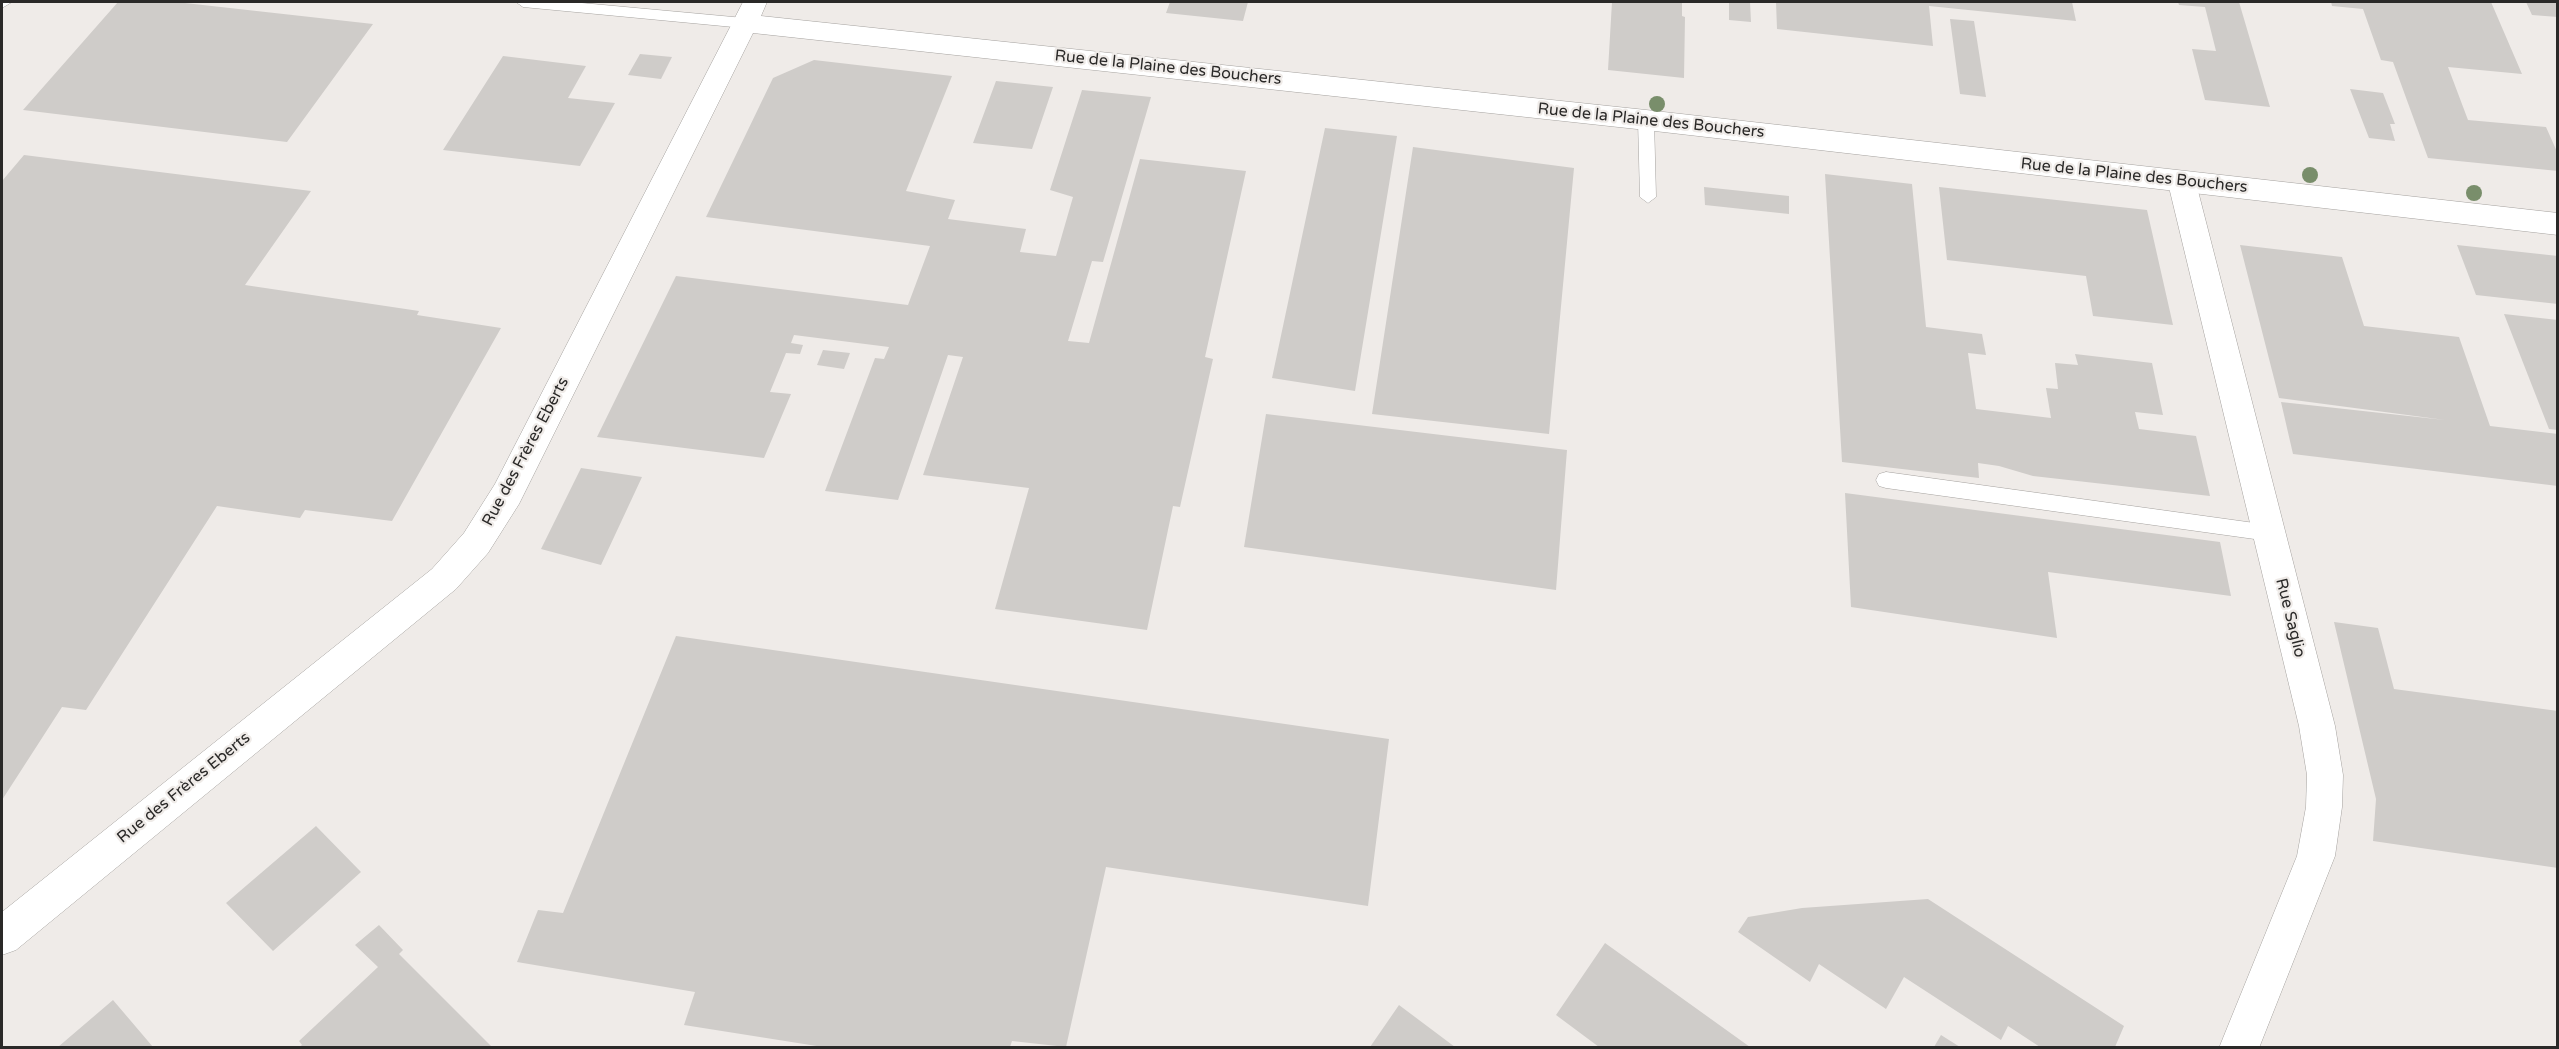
<!DOCTYPE html>
<html>
<head>
<meta charset="utf-8">
<style>
  body { margin:0 }
  #map { position:relative; width:2559px; height:1049px; overflow:hidden; background:#efebe8; font-family:"Varela Round",sans-serif }
  canvas { display:block }
  .frame { position:absolute; inset:0; border:3px solid #2a2928; pointer-events:none }
</style>
</head>
<body>
<div id="map">
<canvas width="2559" height="1049"></canvas>
<div class="frame"></div>
</div>
<script>
const ctx = document.querySelector('canvas').getContext('2d');
ctx.lineJoin = 'round';
function paint(path, color) {
  ctx.fillStyle = color;
  ctx.fill(path, 'evenodd');
}
function shape(rows) {
  const path = new Path2D();
  for (const r of rows) {
    path.moveTo(r[0], r[1]);
    for (let i = 2; i < r.length; i += 2) path.lineTo(r[i], r[i + 1]);
  }
  return path;
}
function stroke(path, color, width, dash) {
  ctx.strokeStyle = color;
  ctx.lineWidth = width;
  ctx.lineCap = dash ? 'butt' : 'round';
  ctx.setLineDash(dash || []);
  ctx.stroke(path);
}
function label(font, color, halo, rows, align = 'center') {
  ctx.font = font + ' "Varela Round",sans-serif';
  ctx.lineWidth = 4.5;
  ctx.setLineDash([]);
  ctx.textBaseline = 'middle';
  ctx.strokeStyle = halo;
  ctx.fillStyle = color;
  for (const [text, x, y, turn = 0] of rows) {
    ctx.save();
    ctx.translate(x, y);
    ctx.rotate((+turn || 0) * Math.PI / 180);
    ctx.textAlign = isNaN(turn) ? turn : align;
    if (halo) ctx.strokeText(text, 0, 0);
    ctx.fillText(text, 0, 0);
    ctx.restore();
  }
}
const building = shape([
  [118,2,176,2,373,24,287,142,23,110],
  [1170,2,1248,2,1243,21,1166,13],
  [1612,2,1682,2,1682,16,1685,17,1684,78,1608,70],
  [1729,2,1750,2,1751,22,1729,20],
  [1776,2,2072,2,2076,21,1929,6,1933,46,1777,29],
  [2178,2,2239,2,2270,107,2205,100,2192,49,2216,51,2205,7,2179,5],
  [2331,2,2491,2,2522,74,2448,67,2468,120,2546,127,2558,154,2558,171,2428,158,2393,62,2381,60,2363,9,2332,6],
  [2526,2,2558,2,2558,17,2532,15],
  [1950,19,1974,21,1986,97,1960,94],
  [640,54,672,57,661,79,628,75],
  [503,56,586,66,568,98,615,103,580,166,443,150],
  [814,60,952,76,906,191,955,200,948,219,1026,229,1020,252,1056,256,1073,197,1050,190,1082,90,1151,97,1103,262,1092,261,1068,341,1089,343,1140,159,1246,171,1205,357,1213,359,1180,507,1173,506,1147,630,995,609,1029,488,923,475,963,357,948,355,898,500,825,491,875,358,884,359,889,347,794,335,791,343,803,345,800,354,786,353,770,392,791,394,764,458,597,437,676,276,908,305,930,246,706,217,773,78],
  [996,81,1053,87,1032,149,973,143],
  [2350,89,2383,93,2395,124,2390,124,2395,141,2369,138],
  [1325,128,1397,136,1355,391,1272,378],
  [1413,147,1574,168,1549,434,1372,414],
  [24,155,311,191,245,285,419,311,417,315,501,328,392,521,305,510,300,518,217,506,86,710,62,707,2,800,2,181],
  [1825,174,1912,184,1926,327,1982,334,1986,355,1968,353,1976,409,2051,418,2046,388,2058,389,2055,363,2078,365,2075,354,2152,363,2163,415,2135,412,2139,429,2196,436,2210,496,2033,476,1999,466,1978,463,1979,478,1842,462],
  [1704,187,1789,196,1789,214,1705,205],
  [1939,187,2147,210,2173,325,2093,316,2086,276,1947,260],
  [2240,245,2342,257,2364,326,2459,337,2490,426,2558,434,2558,486,2293,454,2281,402,2445,420,2279,398],
  [2457,245,2558,256,2558,304,2476,295],
  [2504,314,2558,320,2558,430,2549,429],
  [823,350,850,353,844,369,817,365],
  [1266,414,1567,450,1556,590,1244,547],
  [581,468,642,477,601,565,541,549],
  [1845,493,2220,542,2231,596,2048,572,2057,638,1851,607],
  [2334,622,2378,628,2394,689,2558,711,2558,868,2373,841,2376,799],
  [676,636,1389,739,1368,906,1106,867,1066,1047,1012,1041,1010,1047,823,1047,684,1025,695,992,517,962,538,910,563,913],
  [316,826,361,872,273,951,226,903],
  [1928,899,2124,1026,2115,1047,2040,1047,2008,1026,2001,1040,1904,977,1886,1009,1819,964,1810,982,1738,932,1748,917,1802,908],
  [379,925,403,950,399,954,492,1047,299,1047,302,1045,299,1041,378,967,355,945],
  [1605,943,1750,1047,1599,1047,1556,1015],
  [113,1000,153,1047,58,1047],
  [1399,1005,1455,1047,1370,1047],
  [1941,1035,1960,1047,1934,1047]
]);
const lane = shape([
  [2,2,12,2,2,8,2,2],
  [516,2,571,2,744,18,752,23,744,28,523,7,516,2],
  [1646,114,1654,120,1656,197,1648,203,1640,197,1638,120,1646,114],
  [1886,472,2269,525,2276,527,2279,533,2276,539,2269,541,1886,488,1879,486,1876,480,1879,474,1886,472]
]);
const street = shape([
  [2182,173,2192,176,2196,183,2335,726,2343,775,2342,807,2335,856,2259,1048,2219,1048,2297,856,2306,807,2307,775,2299,726,2168,183,2172,176,2182,173]
]);
const secondary = shape([
  [743,2,767,2,761,16,1646,110,2558,213,2558,235,1646,130,753,33,519,504,488,553,456,589,16,950,2,955,2,912,432,569,464,533,495,484,743,2]
]);
const trees = [
  [1657,104],
  [2310,175],
  [2474,193]
];
const streetNames = [
  ["Rue de la Plaine des Bouchers",1168,68,6],
  ["Rue de la Plaine des Bouchers",1651,121,6],
  ["Rue de la Plaine des Bouchers",2134,176,6],
  ["Rue des Frères Eberts",526,452,-62],
  ["Rue Saglio",2290,618,76],
  ["Rue des Frères Eberts",184,788,-39]
];
paint(building, '#cfccc9');
stroke(lane, '#a5a29f', 1);
stroke(street, '#a5a29f', 1);
stroke(secondary, '#a5a29f', 1);
paint(lane, '#fff');
paint(street, '#fff');
paint(secondary, '#fff');
ctx.fillStyle = '#798e6b';
for (const [x, y] of trees) {
  ctx.beginPath();
  ctx.arc(x, y, 8, 0, 2 * Math.PI);
  ctx.fill();
}
label('16px', '#2a2928', '#efebe8', streetNames);
</script>
</body>
</html>
